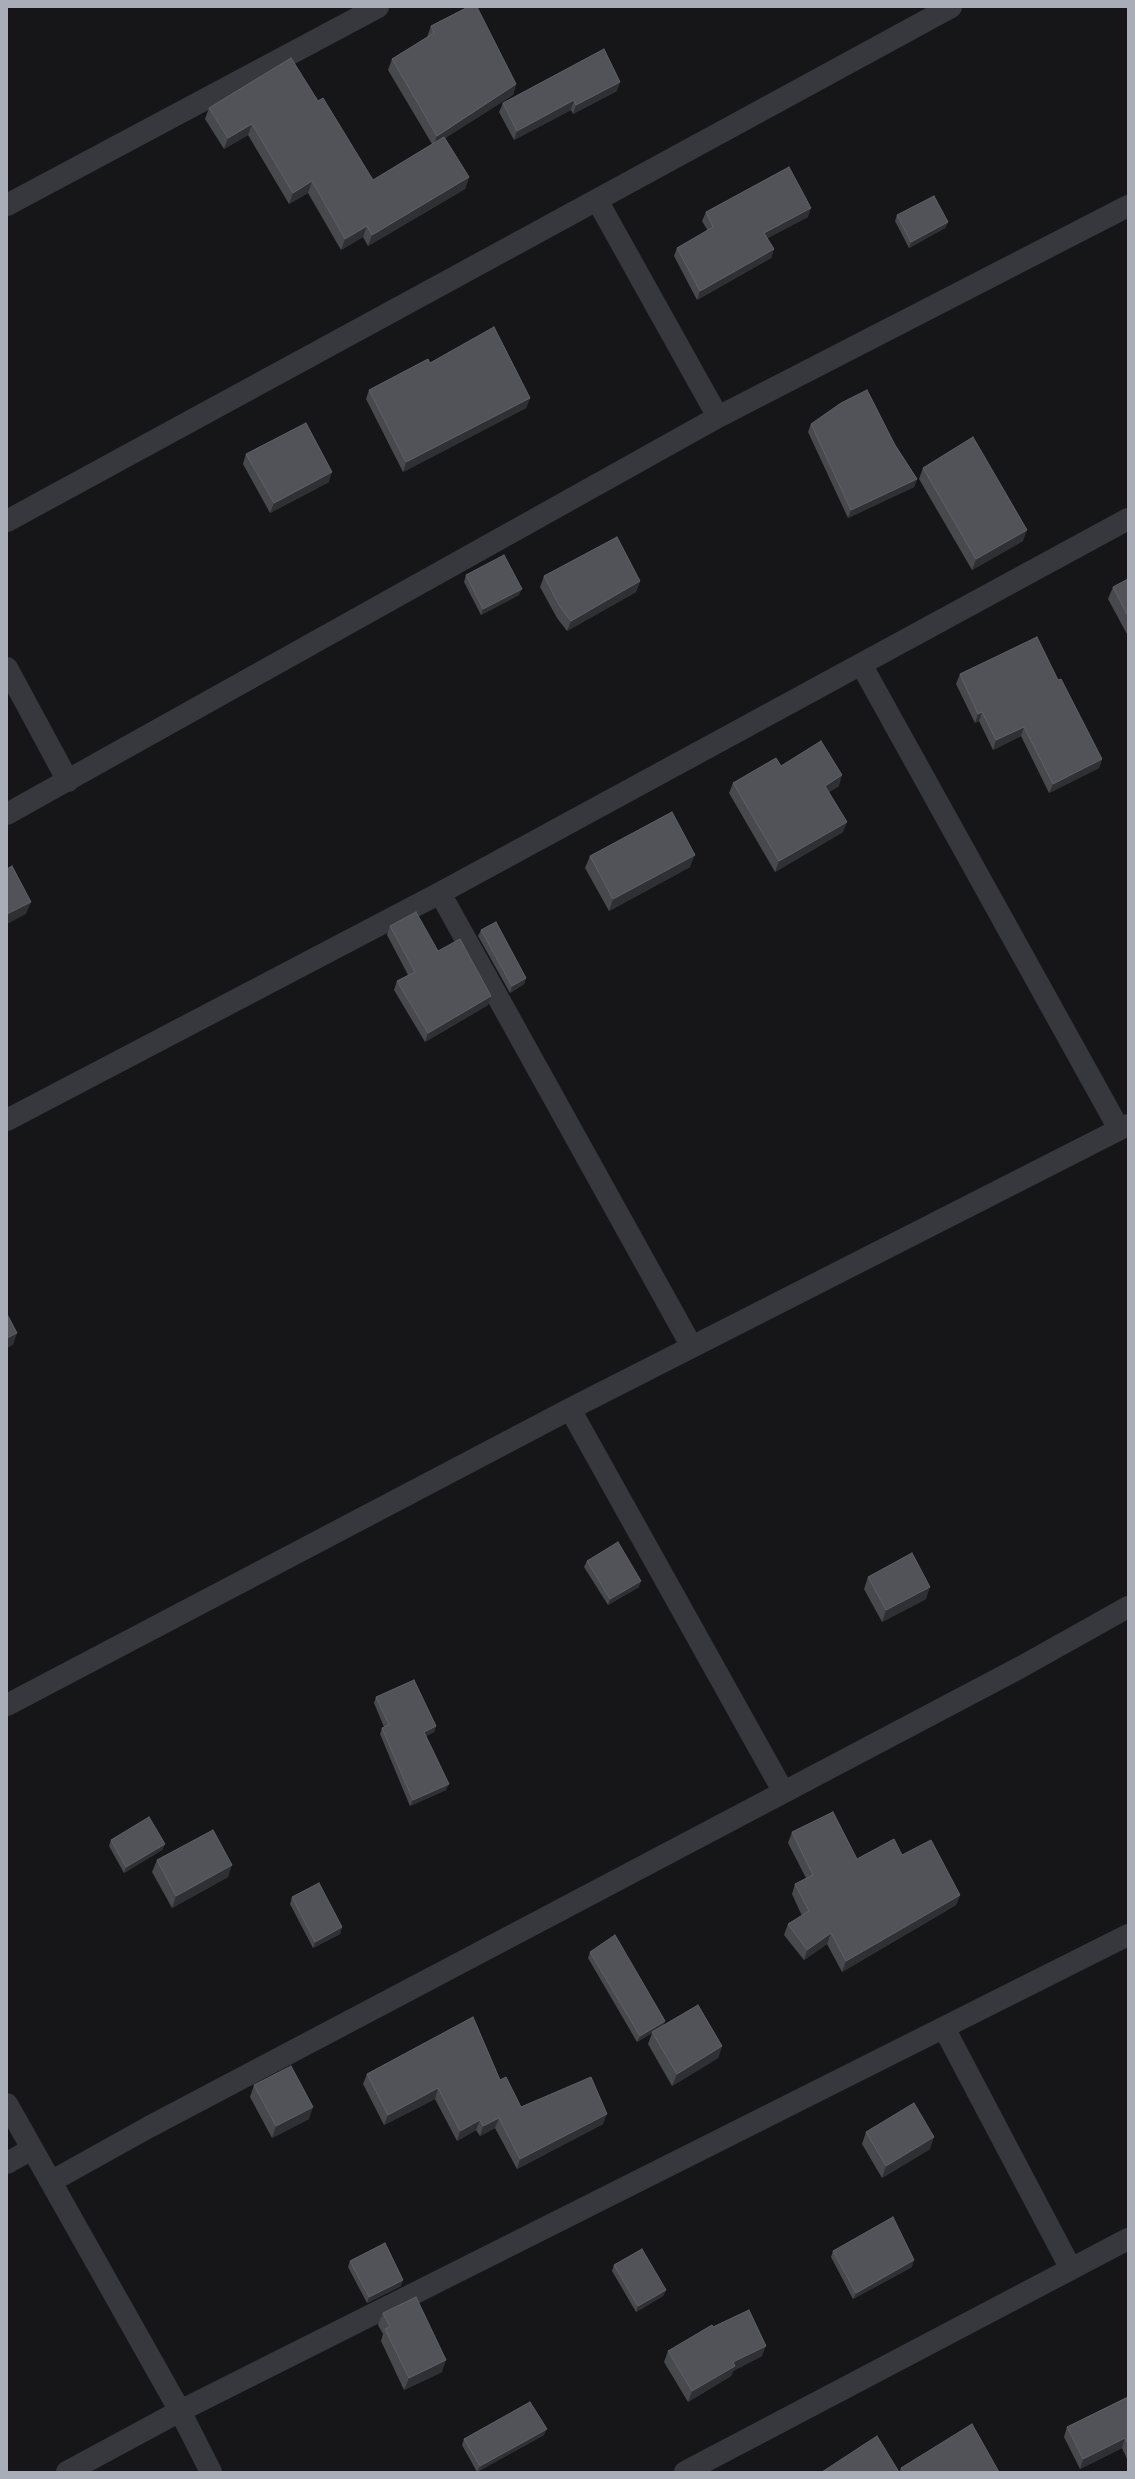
<!DOCTYPE html>
<html>
<head>
<meta charset="utf-8">
<style>
  body { margin:0 }
  #map { position:relative; width:1135px; height:2479px; overflow:hidden; background:#161618; font-family:Signika,sans-serif }
  canvas { display:block }
  .frame { position:absolute; inset:0; border:8px solid #a8adb8; pointer-events:none }
</style>
</head>
<body>
<div id="map">
<canvas width="1135" height="2479"></canvas>
<div class="frame"></div>
</div>
<script>
const ctx = document.querySelector('canvas').getContext('2d');
ctx.lineJoin = 'round';
function shape(rows) {
  const path = new Path2D();
  for (const r of rows) {
    path.moveTo(r[0], r[1]);
    for (let i = 2; i < r.length; i += 2) path.lineTo(r[i], r[i + 1]);
  }
  return path;
}
function stroke(path, color, width, dash) {
  ctx.strokeStyle = color;
  ctx.lineWidth = width;
  ctx.lineCap = dash ? 'butt' : 'round';
  ctx.setLineDash(dash || []);
  ctx.stroke(path);
}
function paint(path, color) {
  ctx.fillStyle = color;
  ctx.fill(path, 'evenodd');
}
const street = shape([
  [597,200,718,417],
  [7,205,378,7],
  [7,521,951,7],
  [861,664,1119,1129],
  [7,668,68,781],
  [7,814,718,417,1128,206],
  [440,893,692,1347],
  [7,1120,440,893,1128,519],
  [570,1409,783,1791],
  [7,1705,570,1409,1128,1125],
  [944,2028,1071,2269],
  [7,2104,180,2411,211,2472],
  [7,2163,32,2149],
  [52,2181,149,2127,1021,1667,1128,1607],
  [67,2472,180,2411,1128,1935],
  [685,2472,1128,2239]
]);
const wall = shape([
  [431,26,516,84,513,95,445,138,469,177,465,189,368,246,363,237,341,250,308,193,289,204,248,135,224,149,205,119,209,108,318,101,373,180,432,144,388,70,392,59,427,37],
  [617,91,573,114,571,110,514,140,499,112,503,103],
  [706,212,808,217,767,238,774,249,771,258,697,300,674,256,677,248,708,231,702,221],
  [897,215,948,222,945,228,909,248,895,221],
  [369,390,530,398,526,408,403,472,366,399],
  [811,424,895,445,917,479,914,487,848,518,808,432],
  [246,454,329,482,270,513,243,464],
  [923,468,1023,541,972,570,919,479],
  [466,575,519,595,481,615,464,582],
  [544,576,640,581,636,592,567,631,557,618,540,587],
  [1128,579,1128,636,1108,599,1113,587],
  [960,674,1058,680,1102,759,1099,768,1049,793,1021,736,993,750,979,721,975,723,956,684],
  [781,766,839,786,829,792,843,832,775,872,729,793,733,783],
  [590,856,690,867,609,911,585,868],
  [390,926,438,951,491,996,488,1005,425,1042,394,990,397,981,408,975,387,935],
  [481,930,526,978,524,984,510,993,478,936],
  [587,1561,639,1587,608,1605,584,1567],
  [868,1577,926,1599,882,1622,864,1589],
  [376,1697,436,1726,434,1732,426,1736,446,1790,410,1806,380,1734,382,1728,384,1727,374,1703],
  [792,1832,857,1859,960,1895,956,1905,842,1972,827,1944,804,1960,784,1935,788,1924,802,1916,792,1894,795,1884,806,1878,788,1843],
  [111,1840,165,1844,162,1850,124,1873,109,1846],
  [157,1860,228,1877,172,1908,152,1872],
  [292,1897,342,1927,340,1934,313,1948,290,1904],
  [590,1952,665,2021,663,2026,722,2046,718,2058,672,2086,648,2044,652,2033,637,2042,588,1958],
  [367,2074,500,2080,521,2107,603,2124,517,2169,495,2128,480,2136,476,2130,457,2141,435,2099,384,2125,363,2084],
  [254,2085,309,2119,272,2138,250,2097],
  [866,2132,930,2149,882,2178,862,2144],
  [833,2251,912,2267,853,2299,831,2257],
  [350,2261,401,2286,367,2303,348,2267],
  [614,2265,666,2290,663,2296,636,2312,612,2271],
  [383,2313,442,2372,404,2390,381,2341,383,2334,378,2325],
  [713,2327,762,2356,733,2371,731,2376,688,2402,664,2362,668,2351],
  [1128,2397,1128,2461,1122,2448,1080,2469,1064,2437,1067,2427],
  [544,2435,477,2472,462,2445,464,2439],
  [901,2468,999,2472,899,2472]
]);
const shadedWall = shape([
  [620,82,617,91,573,114,576,105],
  [516,84,513,95,433,146,437,136],
  [574,100,571,110,514,140,517,131],
  [252,124,248,135,224,149,228,138],
  [469,177,465,189,368,246,372,235],
  [312,181,308,193,289,204,293,193],
  [811,208,808,217,761,242,764,233],
  [948,222,945,228,909,248,911,242],
  [367,226,363,237,341,250,345,239],
  [774,249,771,258,697,300,700,291],
  [530,398,526,408,403,472,406,462],
  [332,472,329,482,270,513,274,503],
  [917,479,914,487,848,518,851,510],
  [1027,530,1023,541,972,570,976,559],
  [640,581,636,592,567,631,571,621],
  [522,589,519,595,481,615,483,609],
  [982,712,979,721,975,723,978,714],
  [1024,727,1021,736,993,750,996,740],
  [1102,759,1099,768,1049,793,1053,784],
  [842,775,839,786,821,796,825,786],
  [847,822,843,832,775,872,779,861],
  [695,855,690,867,609,911,613,899],
  [31,902,26,914,7,924,7,914],
  [526,978,524,984,510,993,512,986],
  [491,996,488,1005,425,1042,428,1033],
  [17,1333,13,1345,7,1348,7,1338],
  [641,1581,639,1587,608,1605,610,1599],
  [930,1587,926,1599,882,1622,886,1610],
  [436,1726,434,1732,422,1738,424,1732],
  [449,1784,446,1790,410,1806,413,1800],
  [165,1844,162,1850,124,1873,126,1867],
  [232,1865,228,1877,172,1908,176,1896],
  [960,1895,956,1905,842,1972,846,1961],
  [342,1927,340,1934,313,1948,315,1942],
  [831,1933,827,1944,804,1960,807,1950],
  [665,2021,663,2027,637,2042,640,2036],
  [722,2046,718,2058,672,2086,677,2074],
  [438,2088,435,2099,384,2125,388,2115],
  [313,2107,309,2119,272,2138,276,2126],
  [607,2114,603,2124,517,2169,520,2159],
  [499,2118,495,2128,480,2136,483,2126],
  [480,2120,476,2130,457,2141,460,2131],
  [934,2137,930,2149,882,2178,886,2166],
  [914,2260,912,2267,853,2299,856,2293],
  [403,2280,401,2286,367,2303,369,2297],
  [666,2290,663,2296,636,2312,638,2306],
  [766,2346,762,2356,733,2371,731,2376,688,2402,692,2391,733,2362],
  [446,2360,442,2372,404,2390,409,2378],
  [547,2429,544,2435,477,2472,480,2466],
  [1125,2438,1122,2448,1080,2469,1083,2459]
]);
const building = shape([
  [468,7,477,7,516,84,437,136,392,59,434,33,431,26,468,7],
  [604,49,620,82,576,105,574,100,517,131,503,103,604,49],
  [291,58,318,101,323,98,373,180,444,137,469,177,372,235,367,226,345,239,312,181,293,193,252,124,228,138,209,108,291,58],
  [789,167,811,208,764,233,774,249,700,291,677,248,713,227,706,212,789,167],
  [934,196,948,222,911,242,897,215,934,196],
  [494,327,530,398,406,462,369,390,428,359,430,363,494,327],
  [867,390,895,445,917,479,851,510,811,424,841,403,867,390],
  [306,423,332,472,274,503,246,454,306,423],
  [973,437,1027,530,976,559,923,468,973,437],
  [617,537,640,581,571,621,560,607,544,576,617,537],
  [504,555,522,589,483,609,466,575,504,555],
  [1128,579,1128,616,1113,587,1128,579],
  [1037,637,1058,680,1061,679,1102,759,1053,784,1024,727,996,740,982,712,978,714,960,674,1037,637],
  [821,741,842,775,825,786,847,822,779,861,733,783,776,758,781,766,821,741],
  [672,812,695,855,613,899,590,856,672,812],
  [12,866,31,902,7,914,7,869,12,866],
  [416,912,438,951,460,939,491,996,428,1033,397,981,415,972,390,926,416,912],
  [496,922,526,978,512,986,481,930,496,922],
  [7,1314,17,1333,7,1338,7,1314],
  [618,1542,641,1581,610,1599,587,1561,618,1542],
  [912,1553,930,1587,886,1610,868,1577,912,1553],
  [414,1680,436,1726,424,1732,449,1784,413,1800,382,1728,389,1725,376,1697,414,1680],
  [833,1812,857,1859,894,1839,902,1855,931,1840,960,1895,846,1961,831,1933,807,1950,788,1924,809,1911,795,1884,813,1875,792,1832,833,1812],
  [149,1817,165,1844,126,1867,111,1840,149,1817],
  [213,1830,232,1865,176,1896,157,1860,213,1830],
  [319,1883,342,1927,315,1942,292,1897,319,1883],
  [615,1935,665,2021,640,2036,590,1952,615,1935],
  [698,2005,722,2046,677,2074,652,2032,698,2005],
  [473,2017,500,2080,506,2077,521,2107,591,2077,607,2114,520,2159,499,2118,483,2126,480,2120,460,2131,438,2088,388,2115,367,2074,473,2017],
  [291,2066,313,2107,276,2126,254,2085,291,2066],
  [914,2103,934,2137,886,2166,866,2132,914,2103],
  [893,2217,914,2260,856,2293,833,2251,893,2217],
  [385,2243,403,2280,369,2297,350,2261,385,2243],
  [642,2249,666,2290,638,2306,614,2265,642,2249],
  [416,2297,446,2360,409,2378,385,2329,390,2327,383,2313,416,2297],
  [749,2310,766,2346,733,2362,735,2366,692,2391,668,2351,712,2325,713,2327,749,2310],
  [1128,2397,1128,2444,1125,2438,1083,2459,1067,2427,1128,2397],
  [530,2402,547,2429,480,2466,464,2439,530,2402],
  [972,2424,999,2472,904,2472,901,2468,972,2424],
  [877,2436,899,2472,822,2472,877,2436]
]);
stroke(street, '#37383d', 22);
paint(wall, '#47494d');
paint(shadedWall, '#2f3033');
paint(building, '#525359');
stroke(building, '#5f6168', 1);
</script>
</body>
</html>
